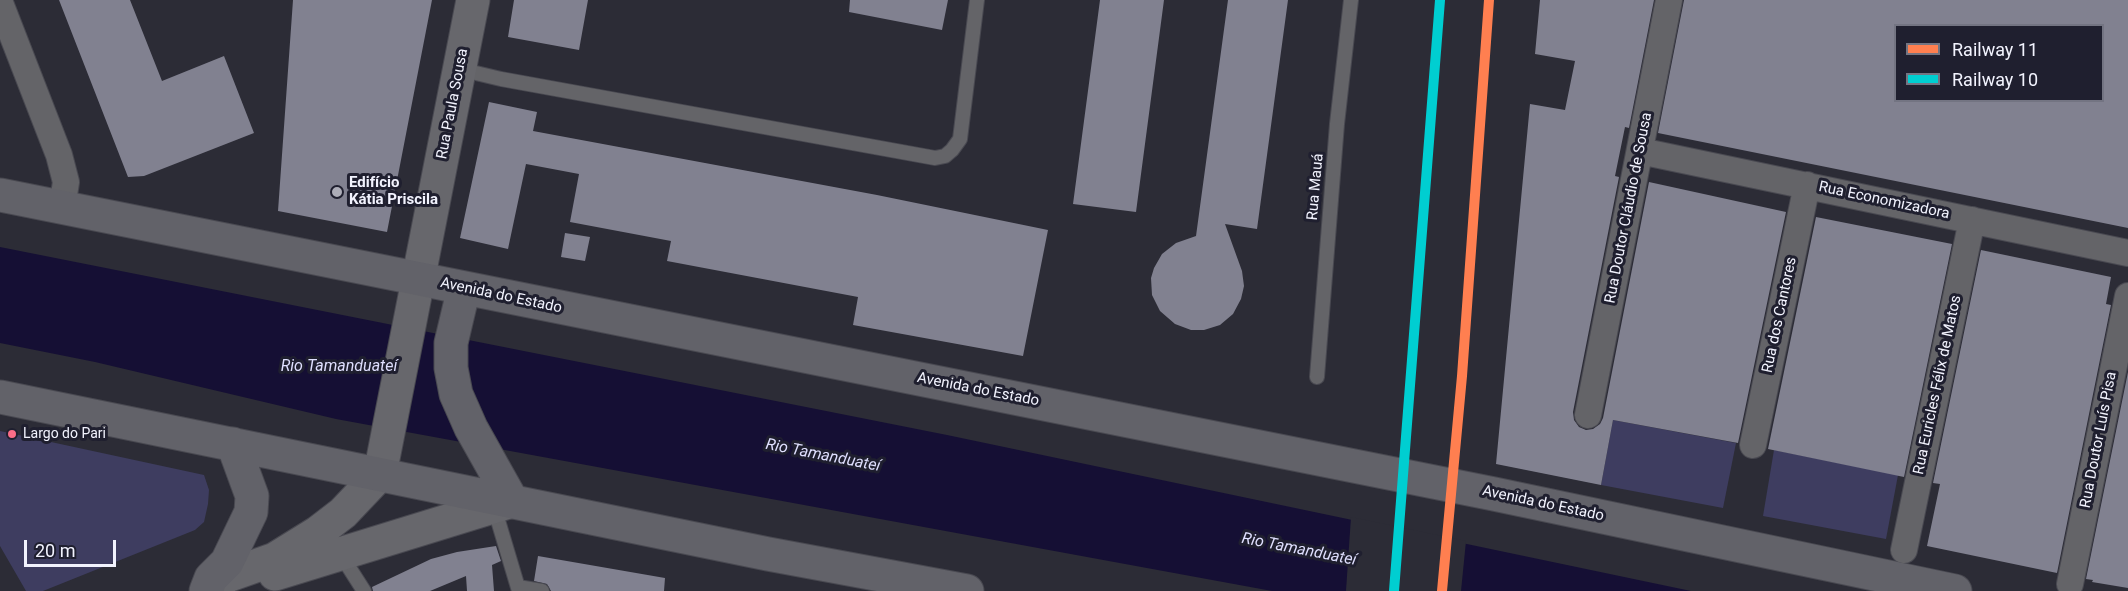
<!DOCTYPE html>
<html>
<head>
<meta charset="utf-8">
<style>
  body { margin:0 }
  #map { position:relative; width:2128px; height:591px; overflow:hidden; background:#2c2c36; font-family:Roboto,sans-serif }
  canvas { display:block }
  .legend { position:absolute; left:1894px; top:24px; width:210px; height:78px; box-sizing:border-box; background:#1f1f2f; border:2px solid #737482; margin:0; padding:8px 10px; list-style:none; font-size:18px; color:#f2f3fe }
  .legend li { display:flex; align-items:center; gap:12px; height:30px }
  .legend b { width:30px; border:2px solid #737482 }
  .scale { position:absolute; left:24px; top:540px; width:92px; height:27px; box-sizing:border-box; border:3px solid #f2f3fe; border-top:0; padding-left:8px; font-size:18px; line-height:21px; white-space:nowrap; color:#f2f3fe; -webkit-text-stroke:4px #1f1f2f; paint-order:stroke }
</style>
</head>
<body>
<div id="map">
<canvas width="2128" height="591"></canvas>
<ul class="legend">
<li><b style="height:8px;background:#ff7f50"></b>Railway 11</li>
<li><b style="height:8px;background:#00ced1"></b>Railway 10</li>
</ul>
<div class="scale">20 m</div>
</div>
<script>
const ctx = document.querySelector('canvas').getContext('2d');
ctx.lineJoin = 'round';
function paint(path, color) {
  ctx.fillStyle = color;
  ctx.fill(path, 'evenodd');
}
function shape(rows) {
  const path = new Path2D();
  for (const r of rows) {
    path.moveTo(r[0], r[1]);
    for (let i = 2; i < r.length; i += 2) path.lineTo(r[i], r[i + 1]);
  }
  return path;
}
function stroke(path, color, width, dash) {
  ctx.strokeStyle = color;
  ctx.lineWidth = width;
  ctx.lineCap = dash ? 'butt' : 'round';
  ctx.setLineDash(dash || []);
  ctx.stroke(path);
}
function label(font, color, halo, rows, align = 'center') {
  ctx.font = font + ' Roboto,sans-serif';
  ctx.lineWidth = 6;
  ctx.setLineDash([]);
  ctx.textBaseline = 'middle';
  ctx.strokeStyle = halo;
  ctx.fillStyle = color;
  for (const [text, x, y, turn = 0] of rows) {
    ctx.save();
    ctx.translate(x, y);
    ctx.rotate((+turn || 0) * Math.PI / 180);
    ctx.textAlign = isNaN(turn) ? turn : align;
    if (halo) ctx.strokeText(text, 0, 0);
    ctx.fillText(text, 0, 0);
    ctx.restore();
  }
}
const green = shape([
  [1613,420,1736,443,1723,508,1601,485],
  [0,431,204,475,209,490,208,504,204,522,195,530,43,591,26,591,0,546],
  [1774,450,1898,475,1886,539,1763,516]
]);
const water = shape([
  [0,247,947,435,1691,591,1272,591,336,419,95,362,0,343]
]);
const pier = shape([
  [1351,517,1466,541,1461,591,1346,591]
]);
const building = shape([
  [59,0,130,0,162,81,224,56,254,133,144,176,128,177],
  [293,0,432,0,387,232,278,211],
  [514,0,588,0,579,50,508,37],
  [850,0,948,0,942,30,849,12],
  [1100,0,1164,0,1136,212,1073,204],
  [1228,0,1288,0,1257,229,1225,224,1242,271,1244,286,1241,299,1233,314,1220,325,1204,330,1191,330,1175,324,1160,311,1152,295,1151,278,1154,268,1162,254,1176,243,1196,236],
  [1540,0,1654,0,1629,128,1625,127,1615,176,1619,177,1573,412,1574,420,1579,427,1586,430,1593,429,1600,424,1603,418,1649,182,1786,212,1738,443,1613,420,1601,485,1496,464,1530,104,1565,110,1575,61,1535,54],
  [1684,0,2128,0,2128,228,1658,133],
  [1896,26,2103,26,2103,100,1896,100],
  [489,102,537,112,533,131,877,195,1048,230,1023,356,853,325,858,297,667,261,671,241,570,222,579,174,526,164,508,249,460,238],
  [1816,217,1952,244,1904,477,1768,449],
  [565,233,590,237,585,261,561,257],
  [1981,250,2111,277,2106,304,2111,305,2057,573,1927,546,1940,484,1933,483],
  [2128,372,2128,588,2092,582,2093,580,2086,579],
  [496,546,501,561,492,565,494,591,467,591,466,576,430,591,373,591,372,587,431,559,457,552],
  [538,556,665,578,664,591,551,591,547,584,534,581]
]);
const lane = shape([
  [459,69,501,79,935,158,945,156,952,150,960,139,977,0],
  [1317,377,1337,124,1351,0],
  [494,507,519,591],
  [341,555,364,591],
  [518,587,542,591]
]);
const street = shape([
  [0,3,59,155,66,182,62,208],
  [1640,151,2128,253],
  [1588,415,1669,0],
  [1753,445,1807,185],
  [1904,550,1972,220],
  [2070,584,2128,296]
]);
const secondary = shape([
  [275,574,512,501],
  [210,591,227,576,275,559,317,533,343,513,380,474,473,0]
]);
const highway = shape([
  [0,195,1494,494,1955,591],
  [464,288,451,343,451,368,456,394,471,428,512,501],
  [0,397,768,554,967,591],
  [206,591,211,578,227,562,251,512,252,496,233,444]
]);
const rail1 = shape([
  [1442,591,1462,376,1489,0]
]);
const rail2 = shape([
  [1394,591,1440,0]
]);
const markers = [
  [337,192,6,"#adadb8"],
  [12,434,5,"#fb6d88"]
];
const busNames = [
  ["Largo do Pari",23,434]
];
const streetNames = [
  ["Rua Paula Sousa",453,104,-79],
  ["Rua Mauá",1316,187,-85],
  ["Rua Economizadora",1884,201,12],
  ["Rua Doutor Cláudio de Sousa",1629,208,-79],
  ["Avenida do Estado",501,296,12],
  ["Rua dos Cantores",1780,315,-78],
  ["Rua Euricles Félix de Matos",1938,385,-78],
  ["Avenida do Estado",978,390,11],
  ["Rua Doutor Luís Pisa",2099,440,-79],
  ["Avenida do Estado",1543,504,12]
];
const poiNames = [
  ["Edifício",349,183],
  ["Kátia Priscila",349,200]
];
const waterNames = [
  ["Rio Tamanduateí",339,367],
  ["Rio Tamanduateí",823,456,11],
  ["Rio Tamanduateí",1299,550,11]
];
paint(green, '#3e3d60');
paint(water, '#150f34');
paint(pier, '#2c2c36');
paint(building, '#818190');
stroke(lane, '#494951', 16);
stroke(street, '#494951', 28);
stroke(secondary, '#494951', 35);
stroke(highway, '#494951', 35);
stroke(lane, '#646468', 14);
stroke(street, '#646468', 26);
stroke(secondary, '#67676c', 33);
stroke(highway, '#626269', 33);
stroke(rail1, '#ff7f50', 10);
stroke(rail2, '#00ced1', 10);
for (const [x, y, r, color] of markers) {
  const dot = new Path2D();
  dot.arc(x, y, r, 0, 2 * Math.PI);
  ctx.fillStyle = color;
  ctx.fill(dot);
  stroke(dot, '#1f1f2f', 2);
}
label('14px', '#f2f3fe', '#1f1f2f', busNames, 'left');
label('15px', '#f2f3fe', '#1f1f2f', streetNames);
label('bold 15px', '#f2f3fe', '#1f1f2f', poiNames, 'left');
label('italic 16px', '#dfdffe', '#1f1f2f', waterNames);
</script>
</body>
</html>
